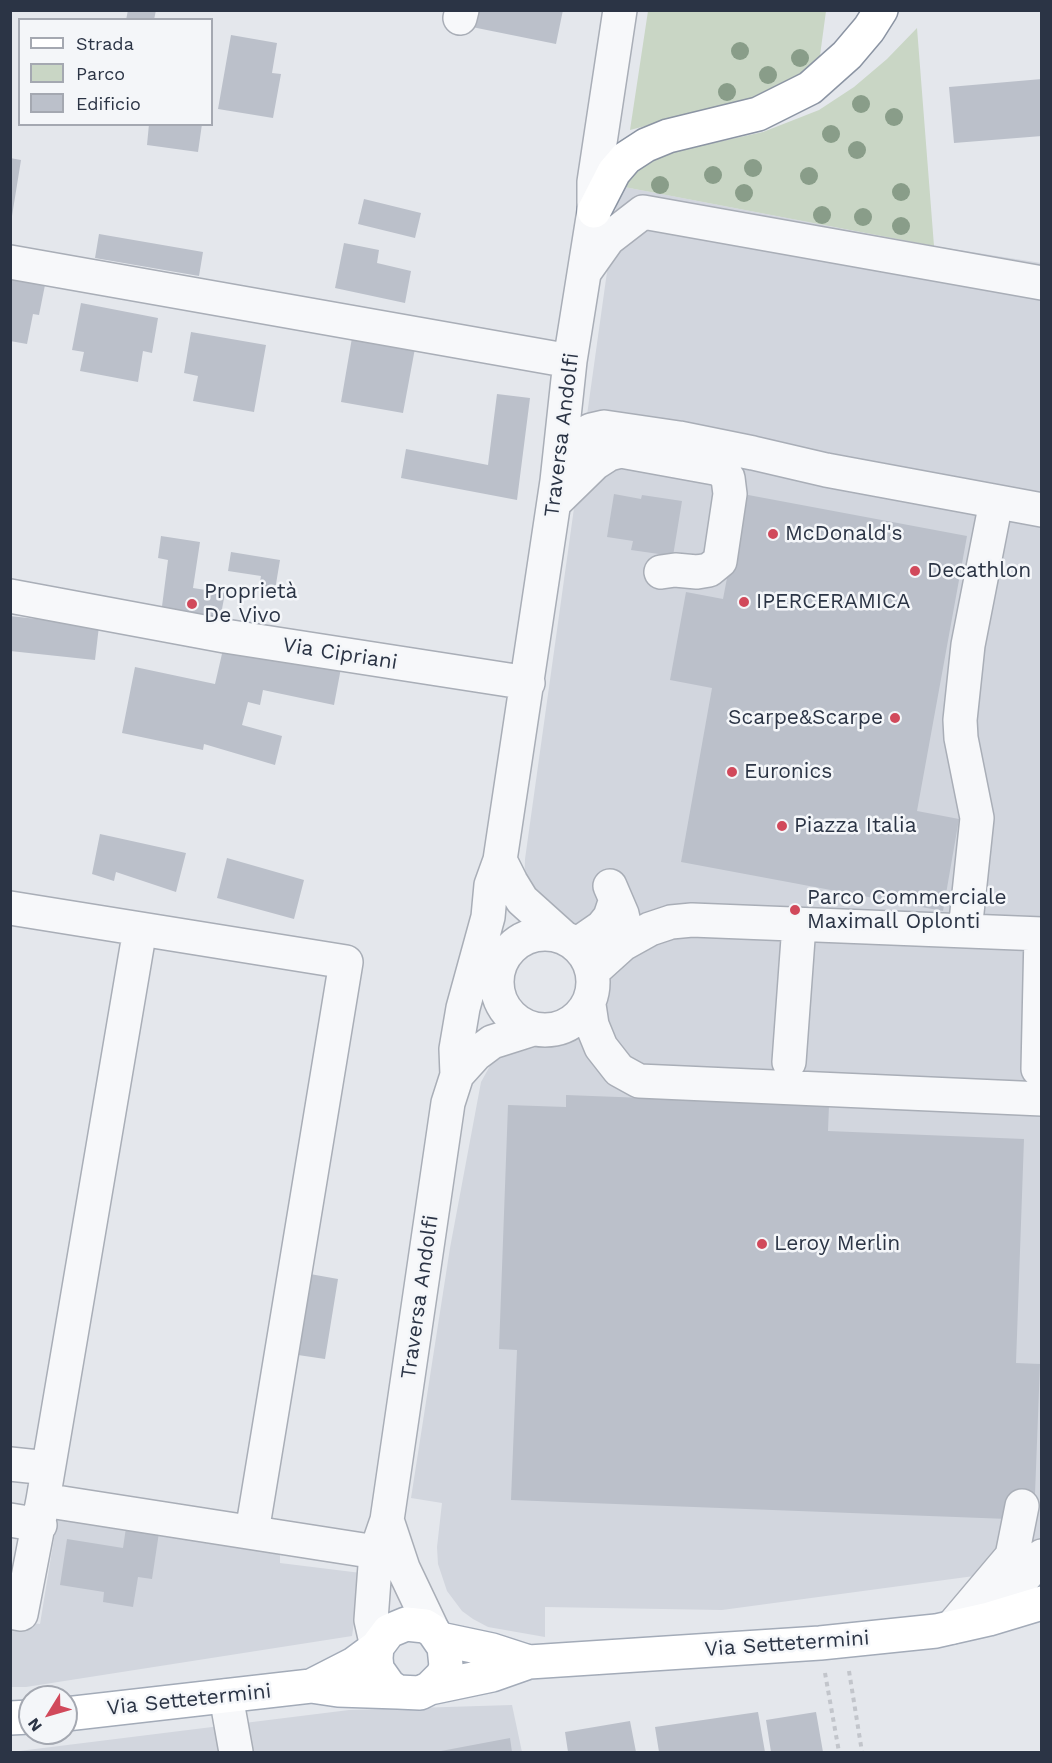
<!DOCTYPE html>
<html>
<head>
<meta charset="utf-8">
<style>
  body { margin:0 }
  #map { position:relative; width:1052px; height:1763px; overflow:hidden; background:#e4e7ec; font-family:"Work Sans",sans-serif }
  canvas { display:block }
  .frame { position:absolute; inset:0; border:12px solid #2b3445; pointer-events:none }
  .legend { position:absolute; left:18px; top:18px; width:195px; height:108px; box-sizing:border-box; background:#f4f6f9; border:2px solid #a4a8b1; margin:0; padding:8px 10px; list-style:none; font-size:18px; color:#2b3445 }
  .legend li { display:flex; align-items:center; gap:12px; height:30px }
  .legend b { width:30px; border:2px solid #a4a8b1 }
  .north { position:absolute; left:18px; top:1685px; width:60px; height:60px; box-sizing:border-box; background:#f4f6f9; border:2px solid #a4a8b1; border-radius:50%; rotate:233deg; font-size:16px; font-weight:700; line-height:24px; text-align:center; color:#2b3445 }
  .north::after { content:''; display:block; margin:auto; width:21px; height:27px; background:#d1495b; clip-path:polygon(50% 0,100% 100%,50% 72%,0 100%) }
</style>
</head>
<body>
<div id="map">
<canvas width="1052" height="1763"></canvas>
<div class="frame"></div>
<ul class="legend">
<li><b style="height:8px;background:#fff"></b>Strada</li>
<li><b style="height:16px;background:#c9d6c5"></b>Parco</li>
<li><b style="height:16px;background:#bbc0ca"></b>Edificio</li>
</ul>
<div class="north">N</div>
</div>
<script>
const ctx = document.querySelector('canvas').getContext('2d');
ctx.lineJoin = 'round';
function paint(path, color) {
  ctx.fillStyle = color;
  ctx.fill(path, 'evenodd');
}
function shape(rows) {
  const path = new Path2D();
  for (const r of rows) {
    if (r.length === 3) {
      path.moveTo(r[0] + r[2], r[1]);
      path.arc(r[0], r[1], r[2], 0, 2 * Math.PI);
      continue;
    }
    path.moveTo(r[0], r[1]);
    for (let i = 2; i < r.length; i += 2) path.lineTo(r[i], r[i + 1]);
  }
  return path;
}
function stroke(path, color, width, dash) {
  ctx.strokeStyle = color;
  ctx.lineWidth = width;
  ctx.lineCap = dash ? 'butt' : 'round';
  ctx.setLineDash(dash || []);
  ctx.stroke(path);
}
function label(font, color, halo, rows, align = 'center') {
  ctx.font = font + ' "Work Sans",sans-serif';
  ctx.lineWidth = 5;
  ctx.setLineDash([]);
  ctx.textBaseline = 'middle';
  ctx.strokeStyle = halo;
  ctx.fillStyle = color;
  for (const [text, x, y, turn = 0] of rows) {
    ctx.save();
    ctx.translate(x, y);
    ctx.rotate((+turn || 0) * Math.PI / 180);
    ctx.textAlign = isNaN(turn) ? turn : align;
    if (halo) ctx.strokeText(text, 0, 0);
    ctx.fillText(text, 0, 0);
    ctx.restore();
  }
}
const built = shape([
  [619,186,934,246,1041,263,1041,1567,722,1610,545,1607,545,1637,488,1627,473,1619,462,1611,447,1591,438,1564,437,1547,442,1503,411,1498,450,1248,481,1082,491,1064,503,1056,549,1044,574,1033,601,1016,606,1000,609,977,600,948,576,924,558,917,524,889,525,859],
  [58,1514,280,1550,280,1563,361,1573,352,1636,26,1687,11,1687,10,1620,40,1624],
  [512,1705,522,1752,11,1752,349,1710]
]);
const green = shape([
  [648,11,826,11,819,63,787,83,750,99,630,130],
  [917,28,934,246,619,186,642,163,672,152,763,132,819,110,854,87,887,59]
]);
const building = shape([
  [128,10,156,10,154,20,126,20],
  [470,10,563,10,556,44,467,26],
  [231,35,277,43,272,73,281,74,273,118,218,109],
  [1042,79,1042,136,954,143,949,87],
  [149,124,202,124,198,152,147,145],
  [10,158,21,160,12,216,10,216],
  [364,199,421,213,415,238,358,224],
  [99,234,203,252,199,276,95,258],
  [344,243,379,250,377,263,411,271,405,303,335,288],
  [10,274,46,280,39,315,33,314,27,344,10,341],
  [81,303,158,318,152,353,143,351,138,382,80,371,84,352,72,350],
  [191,332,266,345,254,412,193,401,198,376,184,373],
  [353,332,416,343,403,413,341,402],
  [497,394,530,398,517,500,401,478,406,449,488,465],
  [614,494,641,499,642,495,682,501,673,556,631,550,633,541,607,537],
  [743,494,967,536,917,811,959,819,943,911,681,862,712,688,670,680,686,592,723,599],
  [161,536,200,542,193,588,225,593,219,625,161,614,168,560,158,558],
  [231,552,280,560,275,590,259,587,261,576,228,571],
  [10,616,99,626,95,660,10,651],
  [224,645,341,668,334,705,263,690,260,705,248,702,242,725,282,736,275,765,204,744,203,750,122,733,135,667,215,684],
  [100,834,186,853,176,892,116,872,114,881,92,874],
  [227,858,304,880,294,919,217,898],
  [566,1095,829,1105,828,1131,1024,1139,1016,1363,1040,1364,1034,1520,511,1500,517,1350,499,1349,508,1105,566,1107],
  [310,1274,338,1279,325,1359,298,1355],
  [127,1521,160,1526,152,1579,138,1577,133,1607,103,1602,104,1592,60,1585,67,1539,123,1548],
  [758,1712,765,1752,659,1752,655,1727],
  [816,1712,823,1752,771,1752,766,1720],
  [630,1721,636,1752,568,1752,565,1732],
  [510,1738,512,1752,441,1752,441,1751]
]);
const path = shape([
  [849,1671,862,1752],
  [825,1673,839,1752]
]);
const minor = shape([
  [460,18,462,10],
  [10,262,570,361],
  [586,270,608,239,643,212,1042,283],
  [562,471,569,454,582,436,591,430,604,427,679,438,753,453,826,470,1042,510],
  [554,503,595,463,609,454,621,451,720,469,728,478,730,494,720,561,709,570,697,572,675,570,661,572],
  [10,596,225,636,528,683],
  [500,860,511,882,522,900,562,936],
  [610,886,622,914,625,927,623,944],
  [10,908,346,962,252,1532],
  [965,931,977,818,961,738,960,720,968,645,996,502],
  [545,982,48],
  [576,945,602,927,610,917,615,902],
  [592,972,623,944,650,929,671,922,692,920,1042,934],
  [589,1005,592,1025,601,1047,619,1070,639,1081,1042,1099],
  [789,1062,799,925],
  [1038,1069,1041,934],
  [457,1075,476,1054,492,1042,533,1029],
  [10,1464,48,1468],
  [43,1500,140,929],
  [10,1520,40,1525],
  [387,1520,403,1568,433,1631],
  [1004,1601,1042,1556],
  [10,1612,21,1614,43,1500,376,1552],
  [952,1627,1012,1556,1022,1506],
  [377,1647,371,1620,376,1552,387,1520,448,1103,457,1075,456,1049,463,1008,488,917,491,885,500,860,557,481,570,361,594,211,594,182,620,10],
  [226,1696,236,1752]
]);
const major = shape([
  [440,1639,492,1650,529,1662],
  [311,1686,354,1664,377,1647,389,1631,406,1624,425,1626,433,1631,444,1647,446,1666,443,1675,430,1688,420,1693,398,1692,389,1686,377,1669,376,1658,377,1647],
  [430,1688,492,1675,529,1662,820,1643,936,1631,989,1619,1042,1603],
  [66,1714,311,1686,338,1690,398,1692],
  [10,1718,30,1717]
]);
const highway = shape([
  [594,211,614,172,626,158,646,145,668,136,758,114,810,88,847,55,869,29,881,10]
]);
const trees = [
  [740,51],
  [800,58],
  [768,75],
  [727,92],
  [861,104],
  [894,117],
  [831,134],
  [857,150],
  [753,168],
  [713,175],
  [809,176],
  [660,185],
  [901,192],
  [744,193],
  [822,215],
  [863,217],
  [901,226]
];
const markers = [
  [773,534,6,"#d1495b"],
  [915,571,6,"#d1495b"],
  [744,602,6,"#d1495b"],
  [192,604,6,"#d1495b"],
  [895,718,6,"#d1495b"],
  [732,772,6,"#d1495b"],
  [782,826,6,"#d1495b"],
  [795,910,6,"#d1495b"],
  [762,1244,6,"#d1495b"]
];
const streetNames = [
  ["Traversa Andolfi",562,435,-83],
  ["Via Cipriani",340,654,9],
  ["Traversa Andolfi",420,1297,-82],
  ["Via Settetermini",787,1644,-4],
  ["Via Settetermini",189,1700,-6]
];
const poiNames = [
  ["McDonald's",785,534],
  ["Decathlon",927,571],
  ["Proprietà",204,592],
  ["De Vivo",204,616],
  ["IPERCERAMICA",756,602],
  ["Scarpe&Scarpe",883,718,"right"],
  ["Euronics",744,772],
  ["Piazza Italia",794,826],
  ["Parco Commerciale",807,898],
  ["Maximall Oplonti",807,922],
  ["Leroy Merlin",774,1244]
];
paint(built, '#d2d6de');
paint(green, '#c9d6c5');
paint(building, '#bbc0ca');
stroke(minor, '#a9aeb7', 36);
stroke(major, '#a3abb8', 36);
stroke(highway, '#8b94a3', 36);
stroke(path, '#c2c5cb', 4, [4.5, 4.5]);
stroke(minor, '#f7f8fa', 33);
stroke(major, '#fff', 33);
stroke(highway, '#fff', 33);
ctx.fillStyle = '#899d89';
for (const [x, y] of trees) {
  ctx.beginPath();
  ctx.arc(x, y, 9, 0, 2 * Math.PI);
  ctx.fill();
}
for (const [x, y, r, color] of markers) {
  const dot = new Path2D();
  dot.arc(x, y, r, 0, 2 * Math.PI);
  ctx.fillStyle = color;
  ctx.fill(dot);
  stroke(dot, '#f4f6f9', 2);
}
label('21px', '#2b3445', '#f4f6f9', streetNames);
label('21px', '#2b3445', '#f4f6f9', poiNames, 'left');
</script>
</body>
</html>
